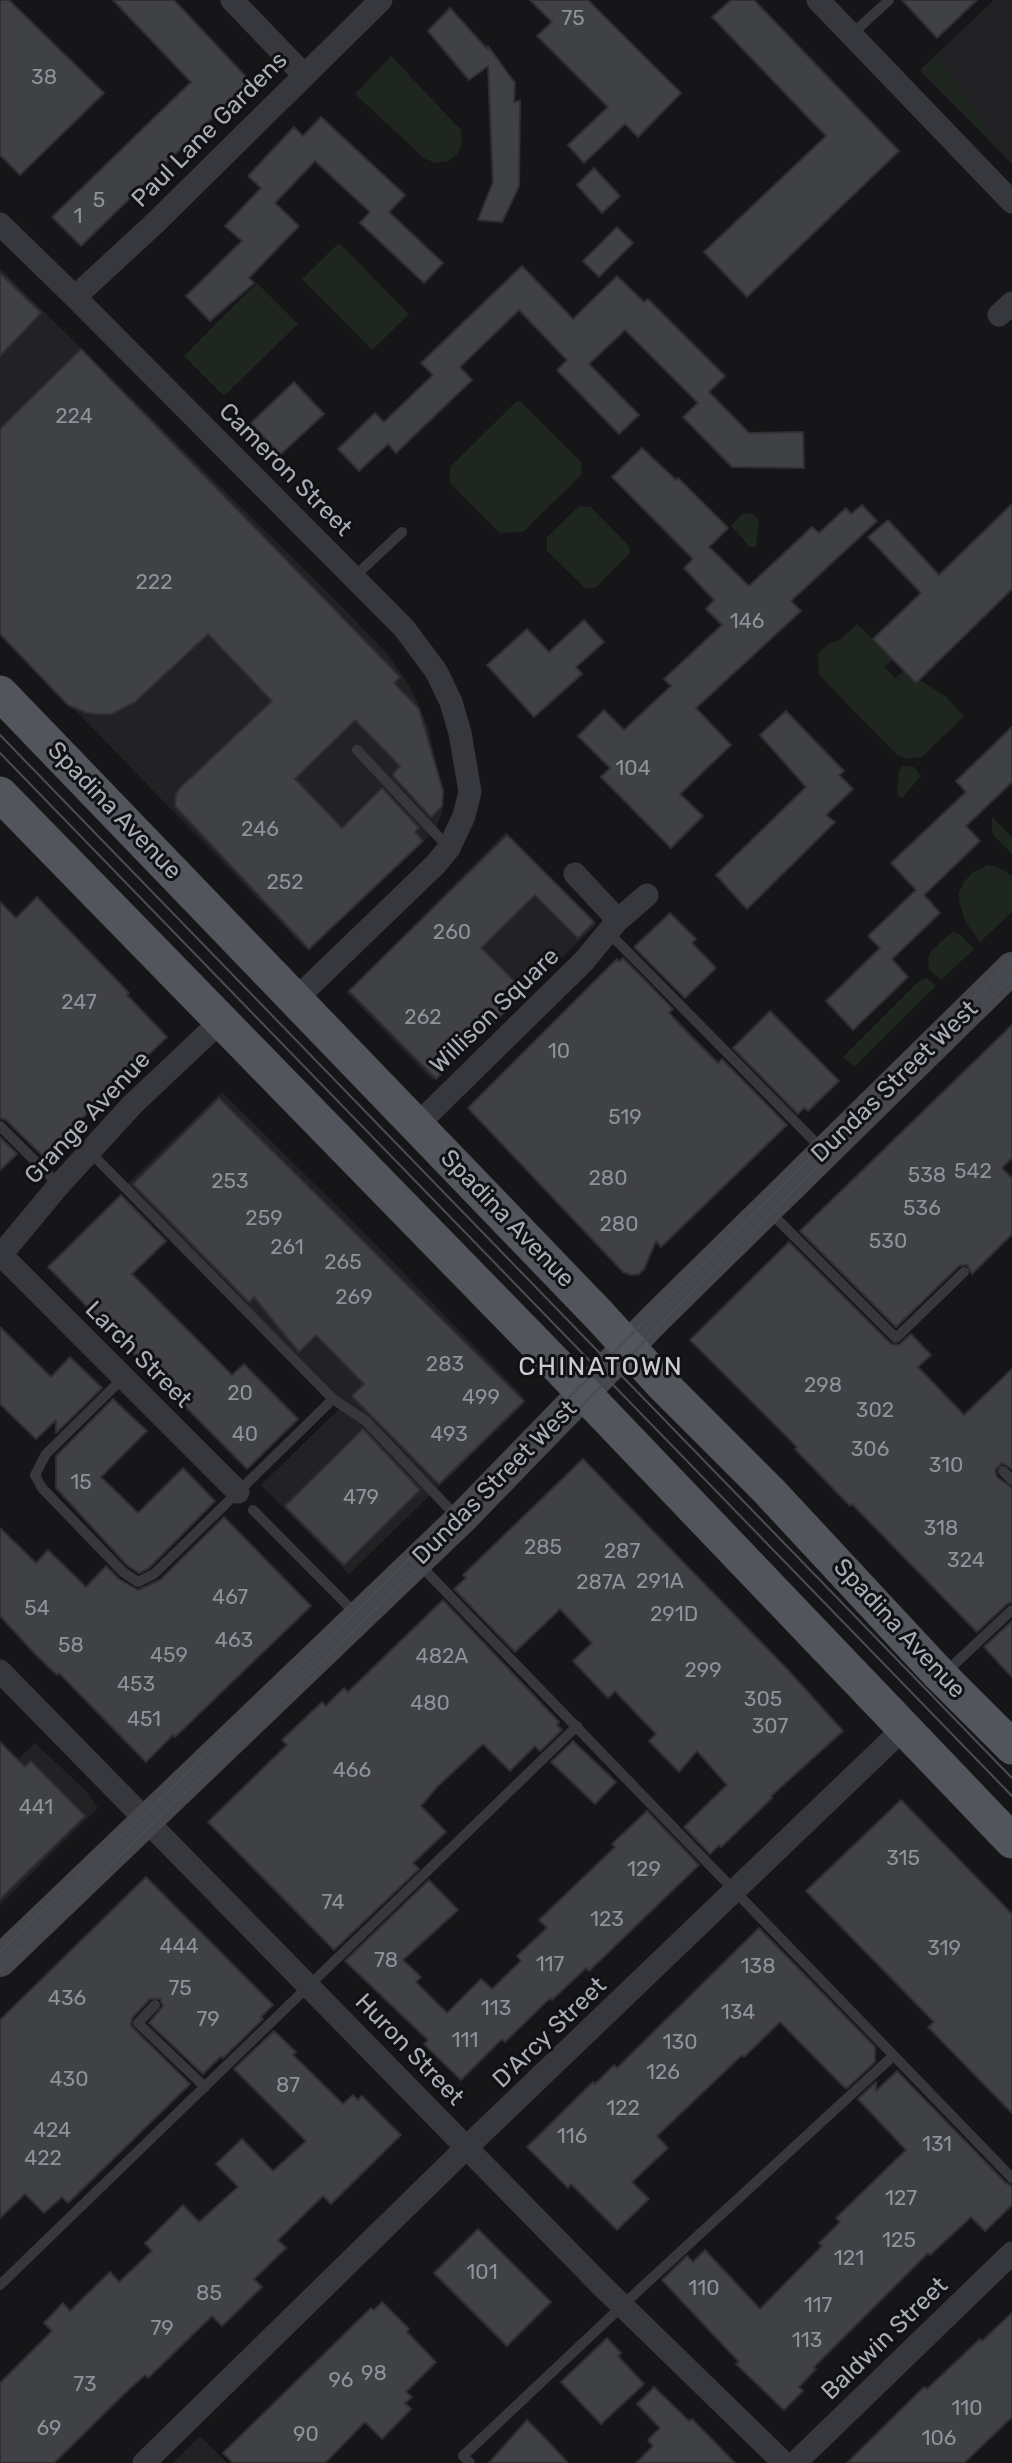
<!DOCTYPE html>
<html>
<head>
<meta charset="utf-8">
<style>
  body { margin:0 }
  canvas { display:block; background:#161618 }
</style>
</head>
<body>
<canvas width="1012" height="2463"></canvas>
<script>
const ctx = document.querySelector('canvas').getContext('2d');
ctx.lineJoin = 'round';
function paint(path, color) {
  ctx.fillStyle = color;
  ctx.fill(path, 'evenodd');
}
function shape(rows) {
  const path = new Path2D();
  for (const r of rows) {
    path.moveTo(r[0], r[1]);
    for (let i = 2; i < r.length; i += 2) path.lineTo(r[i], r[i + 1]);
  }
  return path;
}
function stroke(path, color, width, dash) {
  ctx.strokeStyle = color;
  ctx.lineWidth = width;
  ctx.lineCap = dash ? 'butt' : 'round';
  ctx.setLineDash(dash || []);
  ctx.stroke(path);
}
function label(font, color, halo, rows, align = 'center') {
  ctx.font = font + ' Rubik,sans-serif';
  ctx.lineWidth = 6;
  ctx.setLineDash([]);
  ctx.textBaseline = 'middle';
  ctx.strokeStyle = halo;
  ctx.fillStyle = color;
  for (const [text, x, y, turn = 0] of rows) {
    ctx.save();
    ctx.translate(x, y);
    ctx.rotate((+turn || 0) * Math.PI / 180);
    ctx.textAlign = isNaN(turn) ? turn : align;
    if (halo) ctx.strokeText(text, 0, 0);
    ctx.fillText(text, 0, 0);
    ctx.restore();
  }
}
const built = shape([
  [994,0,1012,0,1012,164,920,70],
  [0,268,347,612,388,655,407,682,415,697,429,730,442,796,442,813,436,828,425,841,307,950,0,632],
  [506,832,597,924,432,1080,347,993],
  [222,1092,391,1260,518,1391,522,1397,523,1405,349,1574,261,1485,339,1409,127,1184],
  [35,1743,86,1791,98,1808,0,1905,0,1777],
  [200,2436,227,2463,173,2463]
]);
const green = shape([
  [937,54,999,150,920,70],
  [391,56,461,130,462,144,457,154,448,161,437,163,425,159,355,94],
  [339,243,409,314,372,350,302,279],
  [257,283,298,324,224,396,184,356],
  [520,401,581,462,582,474,523,532,500,533,450,483,450,467,516,402],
  [579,506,591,507,629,546,630,553,595,588,585,588,547,551,547,537],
  [751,513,759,520,756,547,750,547,731,526,742,514],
  [857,624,893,659,885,667,895,678,904,671,916,682,920,680,945,696,964,716,922,757,906,759,897,755,819,675,818,654,828,644,840,640],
  [903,766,914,767,921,776,902,798,897,795,899,770],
  [992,817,1012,837,1012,854,995,837,992,831],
  [988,865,998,867,1012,876,1012,912,980,942,965,921,959,901,959,893,964,882,972,873],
  [952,932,960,934,974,949,941,980,929,969,928,959,931,951],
  [926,978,936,986,854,1067,843,1057,919,981]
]);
const building = shape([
  [0,0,9,0,104,93,20,175,0,155,0,0],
  [113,0,174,0,250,81,81,246,52,217,191,82,113,0],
  [530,0,588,0,681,93,638,137,625,124,584,163,568,145,608,107,537,36,552,22,530,0],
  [731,0,754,0,899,151,747,297,704,252,826,136,712,17,731,0],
  [902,0,977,0,937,38,902,0],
  [450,8,488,50,488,46,515,83,514,102,520,101,519,186,502,222,478,220,493,182,488,66,469,80,428,31,450,8],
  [321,117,405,195,389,212,443,263,424,283,360,223,370,212,315,161,275,203,299,226,249,278,254,283,210,321,186,296,242,241,225,226,261,188,248,176,294,127,303,136,321,117],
  [594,168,620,196,602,213,577,185,594,168],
  [617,227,633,243,599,277,583,261,617,227],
  [522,266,573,319,617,276,644,302,648,299,725,376,709,392,749,433,803,432,804,468,732,467,683,417,698,403,625,330,589,364,639,415,619,434,557,370,567,360,519,310,460,367,472,380,396,453,388,444,359,471,338,449,375,413,384,422,433,375,421,363,522,266],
  [0,273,41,313,0,356,0,273],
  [81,349,400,677,394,683,419,709,443,791,442,806,431,817,394,777,393,774,400,766,355,720,295,779,342,828,382,788,419,828,415,832,423,841,309,949,175,806,176,794,180,788,272,701,208,634,135,702,112,714,98,714,87,713,68,705,0,634,0,429,81,349],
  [294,382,324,414,280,455,251,423,294,382],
  [642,448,676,480,678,478,728,528,709,547,749,586,812,527,819,533,846,508,851,514,862,505,877,521,791,601,801,611,696,708,731,745,680,794,703,816,671,848,601,777,610,768,578,736,604,710,624,730,671,686,664,679,722,625,706,609,714,600,684,568,693,559,612,477,642,448],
  [1012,504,1012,589,916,683,873,639,921,593,868,537,888,520,939,575,1012,504],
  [584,620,604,642,576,667,582,674,534,717,487,665,527,629,549,652,584,620],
  [786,711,844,771,839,775,853,789,826,815,835,822,747,909,716,875,806,787,760,735,786,711],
  [1012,727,1012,782,966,826,980,841,924,895,940,913,892,959,908,977,853,1030,826,1001,880,948,868,936,916,890,891,863,966,792,956,781,1012,727],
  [507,835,594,922,578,938,535,895,481,948,525,992,436,1079,349,991,507,835],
  [37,897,129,993,127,995,167,1037,43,1156,6,1120,0,1118,0,902,16,918,37,897],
  [670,913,696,939,692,943,716,968,685,998,634,947,670,913],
  [623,958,673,1009,669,1013,689,1034,718,1063,722,1059,787,1125,661,1247,656,1241,644,1269,639,1274,631,1275,623,1272,468,1108,617,959,619,962,623,958],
  [770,1011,839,1081,808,1111,804,1108,798,1114,733,1048,770,1011],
  [1012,1025,1012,1158,1002,1168,1012,1178,1012,1234,972,1274,967,1265,959,1266,896,1327,800,1231,1012,1025],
  [219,1098,524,1401,439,1484,352,1396,364,1384,316,1335,299,1352,254,1297,249,1302,133,1184,219,1098],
  [0,1137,17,1154,0,1170,0,1137],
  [121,1195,166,1241,132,1274,232,1375,244,1364,298,1419,247,1469,48,1267,121,1195],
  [789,1242,891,1344,899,1345,911,1334,931,1355,918,1367,964,1415,1012,1369,1012,1469,1002,1463,995,1470,997,1477,1012,1488,1012,1602,1007,1604,977,1632,852,1504,850,1506,795,1449,797,1447,690,1340,789,1242],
  [0,1327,51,1377,70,1357,102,1388,56,1433,56,1420,36,1439,0,1404,0,1327],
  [113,1399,147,1431,101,1477,138,1513,183,1468,215,1501,149,1568,139,1573,128,1566,56,1488,56,1456,113,1399],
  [363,1429,420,1490,344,1565,285,1506,363,1429],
  [583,1459,788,1670,843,1731,771,1796,772,1798,721,1847,719,1845,710,1854,684,1827,727,1785,697,1751,679,1772,649,1741,656,1734,615,1691,608,1698,573,1661,592,1643,560,1609,515,1652,454,1589,466,1578,463,1575,583,1459],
  [224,1517,311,1606,175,1737,173,1735,146,1762,59,1673,57,1675,36,1655,0,1616,0,1528,36,1563,48,1550,86,1587,106,1566,119,1579,138,1590,160,1580,224,1517],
  [443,1600,559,1722,557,1725,562,1730,540,1751,535,1746,510,1771,483,1744,438,1786,421,1806,446,1832,413,1863,419,1869,334,1950,208,1822,287,1745,282,1740,322,1702,326,1706,344,1688,348,1692,443,1600],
  [1012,1621,1012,1677,984,1647,1012,1621],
  [573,1741,616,1782,595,1804,551,1762,573,1741],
  [0,1742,25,1767,31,1761,85,1816,0,1899,0,1742],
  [901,1800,1012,1914,1012,2113,928,2027,934,2022,806,1891,901,1800],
  [647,1811,699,1865,589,1971,586,1968,552,2000,550,1998,505,2042,502,2039,461,2080,424,2044,428,2040,345,1961,429,1880,458,1910,403,1960,421,1977,416,1982,447,2013,481,1979,492,1989,521,1961,517,1956,547,1928,539,1920,615,1847,612,1844,647,1811],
  [146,1877,273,2005,261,2017,263,2019,223,2058,221,2056,203,2074,149,2023,163,2006,160,1999,150,1999,132,2018,131,2026,190,2084,68,2203,62,2197,44,2213,25,2194,0,2218,0,2020,146,1877],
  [759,1928,875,2047,875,2062,847,2088,844,2087,780,2022,744,2057,742,2055,657,2136,668,2148,632,2182,649,2199,617,2230,571,2184,568,2188,527,2147,593,2082,595,2084,614,2065,617,2068,759,1928],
  [274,2031,296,2052,293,2055,343,2104,353,2095,358,2100,362,2096,401,2135,331,2204,323,2196,278,2240,286,2248,254,2279,262,2287,222,2326,212,2316,148,2378,145,2375,125,2393,54,2463,0,2463,0,2383,52,2331,44,2323,63,2303,70,2311,110,2272,119,2282,152,2251,145,2243,183,2205,199,2222,238,2187,216,2164,242,2139,273,2171,306,2141,234,2069,274,2031],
  [897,2071,1006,2183,1012,2186,1012,2205,985,2231,971,2217,930,2255,928,2253,814,2367,816,2369,799,2387,803,2391,784,2410,736,2364,739,2362,662,2280,687,2256,693,2262,705,2250,760,2309,822,2246,819,2243,840,2222,836,2218,906,2150,858,2099,876,2082,876,2091,897,2071],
  [478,2229,551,2302,507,2346,434,2273,478,2229],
  [382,2302,409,2329,407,2332,436,2362,406,2392,412,2397,405,2403,411,2409,382,2439,365,2422,325,2463,233,2463,223,2453,371,2308,374,2310,382,2302],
  [1012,2313,1012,2417,964,2463,847,2463,924,2387,927,2389,980,2339,982,2341,1012,2313],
  [607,2338,621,2353,618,2356,644,2384,601,2424,561,2382,607,2338],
  [654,2387,689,2421,692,2419,735,2463,636,2463,653,2446,648,2440,660,2428,637,2404,654,2387],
  [527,2420,546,2439,568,2463,489,2463,527,2420]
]);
const service = shape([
  [851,35,889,0],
  [354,577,402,532],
  [357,750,449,848],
  [608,932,822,1149],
  [0,1126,59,1185],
  [90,1152,333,1399,366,1421,457,1517],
  [768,1210,896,1338,964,1272],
  [123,1378,46,1454,35,1475,42,1488,123,1572,138,1582,154,1574,333,1399],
  [1003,1471,1012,1480],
  [253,1510,357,1615],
  [418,1563,1012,2178],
  [945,1673,1012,1610],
  [155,2005,138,2023,205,2087],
  [0,2285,577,1726],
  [470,2463,463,2456,639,2290,893,2056]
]);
const minor = shape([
  [232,0,304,75],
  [818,0,1012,202],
  [0,224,75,297,404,628,436,671,451,702,460,733,470,792,464,816,449,848,436,864,296,999],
  [75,297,155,223,381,0],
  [999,315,1012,303],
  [575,874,618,920],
  [417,1125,584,961,617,921,647,895],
  [1,1255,238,1492],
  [0,1256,59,1185,133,1104,221,1021],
  [0,1671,600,2284,784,2463],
  [144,2463,467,2147,903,1729],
  [795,2463,1012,2253]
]);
const secondary = shape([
  [0,1961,460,1520,654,1320,1012,968]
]);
const primary = shape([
  [0,693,600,1316,663,1385,768,1490,941,1676,1012,1747],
  [0,794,554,1362,1012,1841]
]);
const tram = shape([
  [0,735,1012,1778],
  [0,753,1012,1796],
  [0,1952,355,1613,675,1291,1012,960],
  [0,1971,528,1462,732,1250,1012,978]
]);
const numberNames = [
  ["75",573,19],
  ["38",44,78],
  ["5",99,201],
  ["1",78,217],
  ["224",74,417],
  ["222",154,583],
  ["146",747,622],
  ["104",633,769],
  ["246",260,830],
  ["252",285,883],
  ["260",452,933],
  ["247",79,1003],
  ["262",423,1018],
  ["10",559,1052],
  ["519",625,1118],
  ["542",973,1172],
  ["538",927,1176],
  ["280",608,1179],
  ["253",230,1182],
  ["536",922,1209],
  ["259",264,1219],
  ["280",619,1225],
  ["530",888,1242],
  ["261",287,1248],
  ["265",343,1263],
  ["269",354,1298],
  ["283",445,1365],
  ["298",823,1386],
  ["20",240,1394],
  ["499",481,1398],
  ["302",875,1411],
  ["40",245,1435],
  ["493",449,1435],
  ["306",870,1450],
  ["310",946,1466],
  ["15",81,1483],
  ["479",361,1498],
  ["318",941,1529],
  ["285",543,1548],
  ["287",622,1552],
  ["324",966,1561],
  ["291A",660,1582],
  ["287A",601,1583],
  ["467",230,1598],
  ["54",37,1609],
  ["291D",674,1615],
  ["463",234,1641],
  ["58",71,1646],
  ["459",169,1656],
  ["482A",442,1657],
  ["299",703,1671],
  ["453",136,1685],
  ["305",763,1700],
  ["480",430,1704],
  ["451",144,1720],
  ["307",770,1727],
  ["466",352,1771],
  ["441",36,1808],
  ["315",903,1859],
  ["129",644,1870],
  ["74",333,1903],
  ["123",607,1920],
  ["444",179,1947],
  ["319",944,1949],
  ["78",386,1961],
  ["117",550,1965],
  ["138",758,1967],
  ["75",180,1989],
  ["436",67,1999],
  ["113",496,2009],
  ["134",738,2013],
  ["79",208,2020],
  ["111",465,2041],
  ["130",680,2043],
  ["126",663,2073],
  ["430",69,2080],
  ["87",288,2086],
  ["122",623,2109],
  ["424",52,2131],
  ["116",572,2137],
  ["131",937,2145],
  ["422",43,2159],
  ["127",901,2199],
  ["125",899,2241],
  ["121",849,2259],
  ["101",482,2273],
  ["110",704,2289],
  ["85",209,2294],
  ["117",818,2306],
  ["79",162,2329],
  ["113",807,2341],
  ["98",374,2374],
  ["96",341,2381],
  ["73",85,2385],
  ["110",967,2409],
  ["69",49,2429],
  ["90",306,2435],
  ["106",939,2439]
];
const streetNames = [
  ["Paul Lane Gardens",210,130,-45],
  ["Cameron Street",285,470,45],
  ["Spadina Avenue",114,811,46],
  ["Willison Square",495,1011,-44],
  ["Dundas Street West",895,1082,-44],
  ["Grange Avenue",88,1118,-47],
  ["Spadina Avenue",507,1219,46],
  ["Larch Street",138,1355,45],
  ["Dundas Street West",495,1483,-45],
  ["Spadina Avenue",899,1629,47],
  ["D'Arcy Street",550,2033,-44],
  ["Huron Street",409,2050,46],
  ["Baldwin Street",885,2339,-44]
];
const neighbourhoodNames = [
  ["CHINATOWN",601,1367]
];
paint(built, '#222225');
paint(green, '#1e261f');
paint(building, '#404145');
stroke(building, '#303034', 2);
stroke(service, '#37383d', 10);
stroke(minor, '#37383d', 23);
stroke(secondary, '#45474d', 32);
stroke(primary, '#53555c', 35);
stroke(tram, '#4a4c52', 2);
label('21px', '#8e929b', null, numberNames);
label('24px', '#a8adb8', '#111113', streetNames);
ctx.letterSpacing = '2px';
label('26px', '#c9ccd4', '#111113', neighbourhoodNames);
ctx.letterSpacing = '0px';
</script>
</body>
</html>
